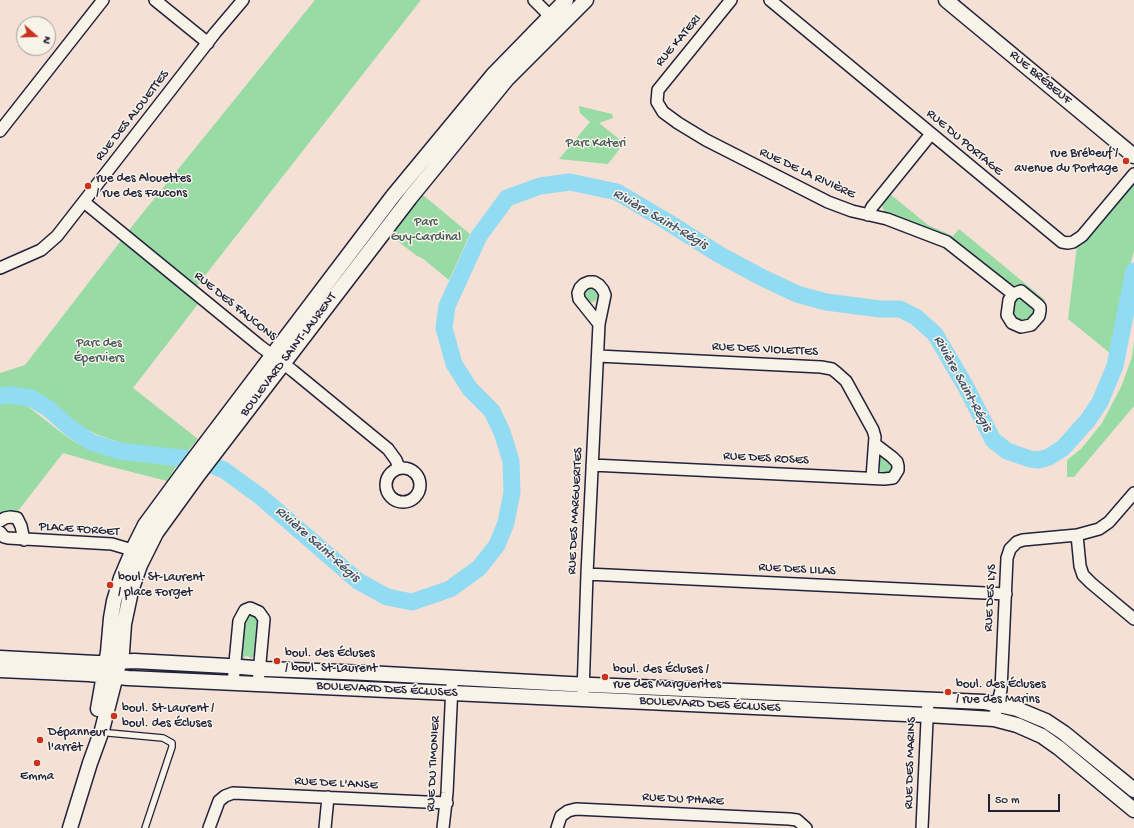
<!DOCTYPE html>
<html>
<head>
<meta charset="utf-8">
<style>
  body { margin:0 }
  #map { position:relative; width:1134px; height:828px; overflow:hidden; background:#f4e0d4; font-family:"Gochi Hand",sans-serif }
  canvas { display:block }
  .north { position:absolute; left:16px; top:16px; width:40px; height:40px; box-sizing:border-box; background:#f7f3e8; border:1px solid #a29fa3; border-radius:50%; rotate:110deg; font-size:11px; font-weight:700; line-height:16px; text-align:center; color:#22223b }
  .north::after { content:''; display:block; margin:auto; width:14px; height:18px; background:#c8321e; clip-path:polygon(50% 0,100% 100%,50% 72%,0 100%) }
  .scale { position:absolute; left:988px; top:794px; width:72px; height:18px; box-sizing:border-box; border:2px solid #22223b; border-top:0; padding-left:5px; font-size:12px; line-height:14px; white-space:nowrap; color:#22223b; -webkit-text-stroke:3px #f7f3e8; paint-order:stroke }
</style>
</head>
<body>
<div id="map">
<canvas width="1134" height="828"></canvas>
<div class="north">N</div>
<div class="scale">50 m</div>
</div>
<script>
const ctx = document.querySelector('canvas').getContext('2d');
ctx.lineJoin = 'round';
function paint(path, color) {
  ctx.fillStyle = color;
  ctx.fill(path, 'evenodd');
}
function shape(rows) {
  const path = new Path2D();
  for (const r of rows) {
    if (r.length === 3) {
      path.moveTo(r[0] + r[2], r[1]);
      path.arc(r[0], r[1], r[2], 0, 2 * Math.PI);
      continue;
    }
    path.moveTo(r[0], r[1]);
    for (let i = 2; i < r.length; i += 2) path.lineTo(r[i], r[i + 1]);
  }
  return path;
}
function stroke(path, color, width, dash) {
  ctx.strokeStyle = color;
  ctx.lineWidth = width;
  ctx.lineCap = dash ? 'butt' : 'round';
  ctx.setLineDash(dash || []);
  ctx.stroke(path);
}
function label(font, color, halo, rows, align = 'center') {
  ctx.font = font + ' "Gochi Hand",sans-serif';
  ctx.lineWidth = 3;
  ctx.setLineDash([]);
  ctx.textBaseline = 'middle';
  ctx.strokeStyle = halo;
  ctx.fillStyle = color;
  for (const [text, x, y, turn = 0] of rows) {
    ctx.save();
    ctx.translate(x, y);
    ctx.rotate((+turn || 0) * Math.PI / 180);
    ctx.textAlign = isNaN(turn) ? turn : align;
    if (halo) ctx.strokeText(text, 0, 0);
    ctx.fillText(text, 0, 0);
    ctx.restore();
  }
}
const green = shape([
  [315,0,421,0,189,296,198,304,133,388,198,439,187,452,155,450,127,445,96,434,76,424,63,415,46,399,33,393,17,388,0,388,0,373,25,365,133,225],
  [579,106,612,114,613,118,599,123,624,143,608,164,559,159,590,122,580,113],
  [1134,182,1134,251,1122,294,1111,354,1068,319,1077,246,1086,240],
  [890,194,928,225,953,236,959,229,1045,300,1043,304,1020,286,1016,286,1008,283,965,248,952,239,943,234,887,214,884,211,882,206],
  [423,195,470,234,449,280,422,258,417,256,391,236],
  [591,295,7],
  [1020,296,1024,298,1036,310,1034,315,1030,320,1020,323,1012,316,1013,301,1015,299],
  [1134,341,1134,406,1074,477,1067,477,1067,460,1081,449,1102,423,1121,387,1132,357],
  [12,401,25,404,63,434,75,442,91,450,114,457,177,465,167,481,108,466,63,453,18,511,10,510,0,513,0,404],
  [881,457,884,457,892,466,891,471,889,473,882,473,880,471,879,462],
  [251,615,255,616,259,621,255,654,252,658,250,659,250,657,245,656,244,659,241,654,245,620,247,617]
]);
const river = shape([
  [0,396,11,395,31,398,49,409,69,427,91,442,119,451,198,460,224,470,261,497,358,581,387,597,412,602,450,589,479,568,497,545,506,523,512,492,511,461,502,432,492,411,470,389,454,364,444,328,447,306,479,236,507,198,540,186,570,182,617,192,666,221,720,255,763,278,797,294,826,302,880,309,900,309,916,317,935,334,966,387,993,440,1007,451,1030,459,1039,460,1049,457,1063,448,1088,420,1100,402,1115,366,1134,271]
]);
const service = shape([
  [102,730,109,733,163,738,172,743,172,747,145,828]
]);
const minor = shape([
  [155,0,208,43],
  [534,0,555,21],
  [731,0,658,90,657,102,663,112,678,123,706,140,828,202,852,211,887,219,947,242,1013,294],
  [770,0,1062,242,1068,243,1073,242,1082,236,1134,174],
  [0,131,103,0],
  [84,202,260,346,293,371,388,449,396,460,399,468],
  [868,215,872,207,931,134],
  [0,268,41,250,57,236,215,33,243,0],
  [589,282,594,282,599,285,603,290,605,295,599,324,579,299,578,293,580,288,584,284,589,282],
  [1021,291,1037,304,1040,307,1040,311,1039,316,1031,325,1021,327,1012,323,1007,315,1009,300,1013,294,1021,291],
  [598,356,821,367,832,369,837,373,846,381,873,430,875,437,872,478],
  [592,465,884,479,893,478,898,470,898,466,897,462,892,457,875,444],
  [403,485,17],
  [0,521,5,518,10,517,17,518,21,526,24,540],
  [0,532,4,537,8,538,112,544,132,550],
  [1077,535,1080,566,1083,575,1091,583,1134,619],
  [587,574,1006,594],
  [233,683,239,621,245,610,250,608,259,612,264,619,258,684],
  [583,693,587,574,599,324],
  [994,719,1001,690,1007,558,1010,549,1017,542,1023,540,1077,535,1099,529,1109,522,1134,493],
  [209,828,219,801,225,796,233,793,447,803],
  [325,828,328,797],
  [443,828,447,793,452,685],
  [557,828,561,816,568,811,576,809,789,819,797,820,806,828],
  [922,828,928,699]
]);
const tertiary = shape([
  [946,0,1134,156],
  [0,658,96,663,134,661,228,666,266,669,367,673,569,684,984,702,1017,709,1046,721,1064,733,1134,790],
  [0,670,89,674,128,678,927,715,994,719,1017,725,1042,736,1059,748,1134,810],
  [98,709,108,652,111,618,114,601,121,578,135,545,145,525,184,472,393,196,493,75,566,0],
  [70,828,90,763,102,730,122,652,124,624,131,591,140,565,156,533,198,475,410,198,507,79,586,0]
]);
const markers = [
  [1126,161,4,"#c8321e"],
  [88,186,4,"#c8321e"],
  [110,585,4,"#c8321e"],
  [277,661,4,"#c8321e"],
  [605,677,4,"#c8321e"],
  [948,692,4,"#c8321e"],
  [114,716,4,"#c8321e"],
  [40,740,4,"#c8321e"],
  [37,763,4,"#c8321e"]
];
const streetNames = [
  ["RUE KATERI",679,41,-50],
  ["RUE BRÉBEUF",1040,78,40],
  ["RUE DES ALOUETTES",133,116,-52],
  ["RUE DU PORTAGE",964,143,40],
  ["RUE DE LA RIVIÈRE",807,174,25],
  ["RUE DES FAUCONS",235,307,39],
  ["RUE DES VIOLETTES",765,350,3],
  ["BOULEVARD SAINT-LAURENT",289,355,-53],
  ["RUE DES ROSES",766,459,3],
  ["RUE DES MARGUERITES",576,511,-87],
  ["PLACE FORGET",79,530,4],
  ["RUE DES LILAS",797,570,3],
  ["RUE DES LYS",991,598,-87],
  ["BOULEVARD DES ÉCLUSES",387,690,3],
  ["BOULEVARD DES ÉCLUSES",710,705,3],
  ["RUE DES MARINS",911,763,-88],
  ["RUE DU TIMONIER",434,764,-87],
  ["RUE DE L'ANSE",336,784,3],
  ["RUE DU PHARE",683,800,3]
];
const parkNames = [
  ["Parc Kateri",596,144],
  ["Parc",426,223],
  ["Guy-Cardinal",426,238],
  ["Parc des",99,344],
  ["Éperviers",99,359]
];
const poiNames = [
  ["rue Brébeuf /",1118,154,"right"],
  ["avenue du Portage",1118,169,"right"],
  ["rue des Alouettes",96,179],
  ["/ rue des Faucons",96,194],
  ["boul. St-Laurent",118,578],
  ["/ place Forget",118,593],
  ["boul. des Écluses",285,654],
  ["/ boul. St-Laurent",285,669],
  ["boul. des Écluses /",613,670],
  ["rue des Marguerites",613,685],
  ["boul. des Écluses",956,685],
  ["/ rue des Marins",956,700],
  ["boul. St-Laurent /",122,709],
  ["boul. des Écluses",122,724],
  ["Dépanneur",48,733],
  ["l'arrêt",48,748],
  ["Emma",37,777,"center"]
];
const waterNames = [
  ["Rivière Saint-Régis",660,220,30],
  ["Rivière Saint-Régis",962,384,61],
  ["Rivière Saint-Régis",317,545,41]
];
paint(green, '#99dba5');
stroke(river, '#91dbf3', 17);
stroke(service, '#22223b', 8);
stroke(minor, '#22223b', 14);
stroke(tertiary, '#22223b', 17);
stroke(service, '#f7f3e8', 5.5);
stroke(minor, '#f7f3e8', 11);
stroke(tertiary, '#f7f3e8', 14);
for (const [x, y, r, color] of markers) {
  const dot = new Path2D();
  dot.arc(x, y, r, 0, 2 * Math.PI);
  ctx.fillStyle = color;
  ctx.fill(dot);
  stroke(dot, '#f7f3e8', 1.5);
}
label('13px', '#22223b', '#f7f3e8', streetNames);
label('13px', '#465a5b', '#f7f3e8', parkNames);
label('13px', '#22223b', '#f7f3e8', poiNames, 'left');
label('italic 14px', '#3e5069', '#f7f3e8', waterNames);
</script>
</body>
</html>
